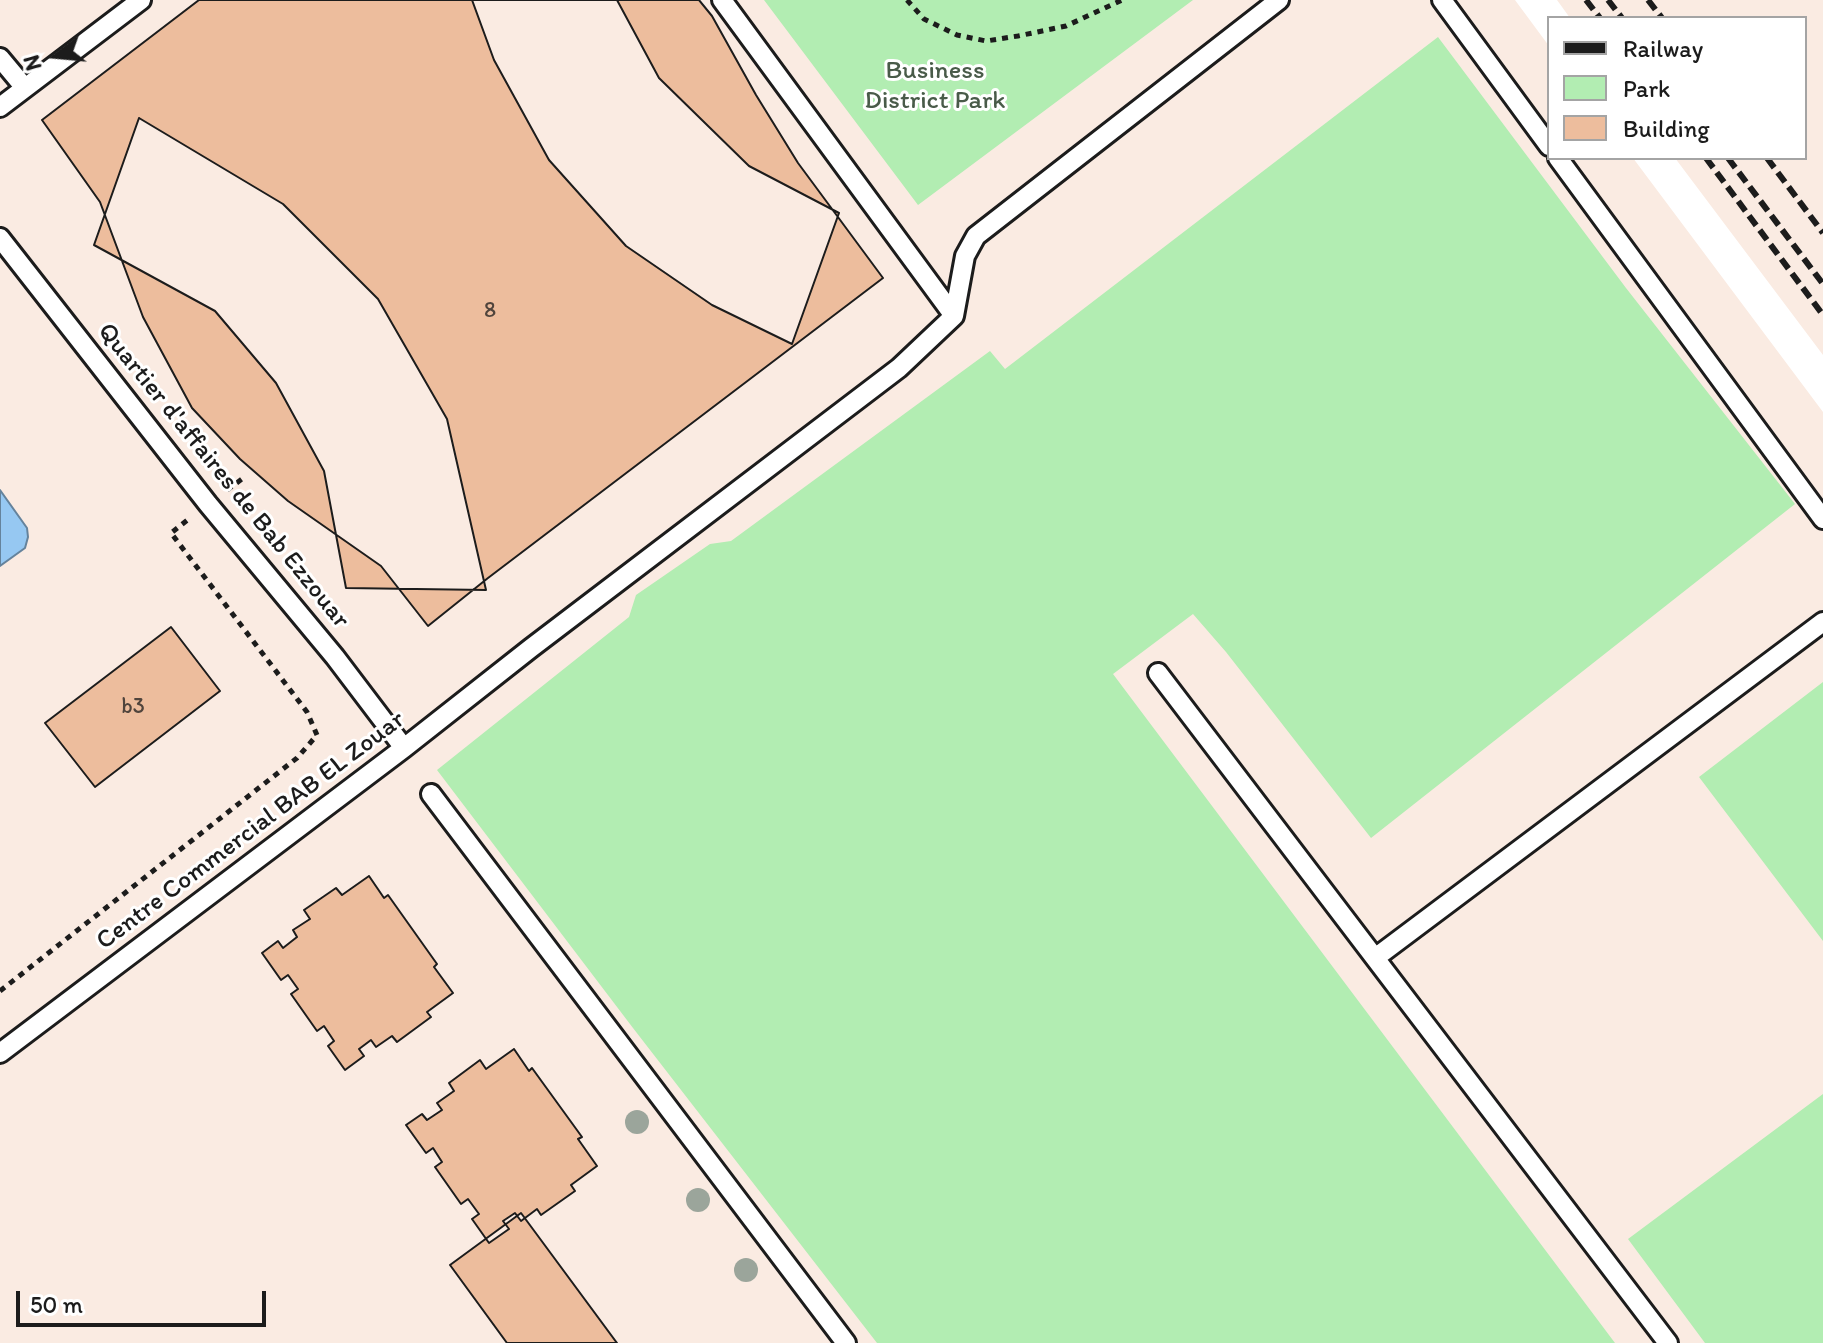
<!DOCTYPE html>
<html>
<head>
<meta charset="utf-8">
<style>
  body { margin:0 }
  #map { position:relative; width:1823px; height:1343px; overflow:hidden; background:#fff; font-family:Itim,sans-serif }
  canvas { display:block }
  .legend { position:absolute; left:1547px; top:16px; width:260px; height:144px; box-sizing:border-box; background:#fff; border:2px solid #a4a4a4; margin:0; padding:10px 14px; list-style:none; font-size:24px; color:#1c1c1c }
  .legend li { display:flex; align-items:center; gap:16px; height:40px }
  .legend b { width:40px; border:2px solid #a4a4a4 }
  .north { position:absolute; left:16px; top:16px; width:80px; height:80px; -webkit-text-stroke:6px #fff; paint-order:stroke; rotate:254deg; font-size:22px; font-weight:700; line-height:32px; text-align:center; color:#1c1c1c }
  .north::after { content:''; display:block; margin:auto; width:28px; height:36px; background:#1c1c1c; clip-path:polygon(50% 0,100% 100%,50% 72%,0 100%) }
  .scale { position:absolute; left:16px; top:1291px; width:250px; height:36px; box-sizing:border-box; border:4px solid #1c1c1c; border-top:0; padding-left:10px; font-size:24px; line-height:28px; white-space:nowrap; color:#1c1c1c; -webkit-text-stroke:6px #fff; paint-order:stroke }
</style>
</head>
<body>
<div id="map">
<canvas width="1823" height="1343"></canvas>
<ul class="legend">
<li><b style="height:10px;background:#1c1c1c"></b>Railway</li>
<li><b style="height:22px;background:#b2edb2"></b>Park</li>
<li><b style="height:22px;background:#edbd9d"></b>Building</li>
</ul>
<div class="north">N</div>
<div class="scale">50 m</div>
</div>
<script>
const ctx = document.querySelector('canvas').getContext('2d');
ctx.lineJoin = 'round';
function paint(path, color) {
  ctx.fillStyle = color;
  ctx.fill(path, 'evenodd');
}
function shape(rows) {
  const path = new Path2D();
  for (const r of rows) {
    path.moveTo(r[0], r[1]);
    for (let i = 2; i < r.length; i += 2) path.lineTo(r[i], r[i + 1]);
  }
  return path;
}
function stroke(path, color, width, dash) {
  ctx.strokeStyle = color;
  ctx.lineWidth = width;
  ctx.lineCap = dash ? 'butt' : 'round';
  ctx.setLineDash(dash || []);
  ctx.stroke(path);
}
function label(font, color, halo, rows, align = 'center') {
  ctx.font = font + ' Itim,sans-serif';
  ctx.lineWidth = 6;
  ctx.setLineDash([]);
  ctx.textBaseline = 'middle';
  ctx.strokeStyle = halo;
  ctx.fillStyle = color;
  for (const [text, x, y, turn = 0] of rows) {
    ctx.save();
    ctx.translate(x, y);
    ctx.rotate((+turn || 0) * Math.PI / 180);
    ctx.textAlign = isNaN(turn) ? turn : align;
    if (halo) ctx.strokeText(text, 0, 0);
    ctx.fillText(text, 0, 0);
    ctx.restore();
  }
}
const built = shape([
  [0,0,1515,0,1549,46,1549,158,1633,158,1823,412,1823,1343,0,1343],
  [1557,0,1823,0,1823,355,1675,158,1805,158,1805,18,1570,18]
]);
const green = shape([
  [764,0,1193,0,918,205],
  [1438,37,1626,288,1795,504,1371,838,1226,652,1193,614,1113,674,1615,1343,877,1343,633,1028,437,770,629,617,636,595,710,544,731,541,990,351,1005,369],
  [1823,682,1823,941,1699,777],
  [1823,1094,1823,1343,1705,1343,1628,1239]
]);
const water = shape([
  [0,490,27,528,28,537,25,548,0,566,0,490]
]);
const building = shape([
  [199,0,699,0,712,16,756,95,798,163,883,278,488,578,428,626,381,566,288,501,240,459,192,408,143,317,100,202,42,120,199,0],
  [472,0,617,0,659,78,749,166,839,213,792,344,712,305,626,246,549,160,494,60,472,0],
  [139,118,283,204,378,299,447,419,486,590,346,588,324,471,276,383,215,311,94,245,139,118],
  [171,627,220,691,95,787,45,723,171,627],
  [369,876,384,898,388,895,437,964,434,967,453,993,427,1012,431,1017,397,1042,392,1036,376,1047,371,1040,359,1049,364,1056,345,1070,328,1046,334,1041,324,1026,317,1031,291,994,298,989,288,975,281,980,262,953,278,941,283,948,297,937,293,930,310,919,304,910,336,888,342,895,369,876],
  [514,1049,529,1071,532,1068,582,1137,578,1139,597,1166,571,1185,575,1191,541,1215,537,1209,521,1221,515,1213,503,1221,509,1229,489,1243,472,1219,479,1214,468,1199,461,1204,435,1167,442,1162,433,1148,426,1153,406,1125,422,1114,427,1120,442,1110,437,1103,454,1091,449,1083,480,1060,486,1069,514,1049],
  [521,1213,617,1343,507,1343,450,1265,521,1213]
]);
const path = shape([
  [907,0,924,19,957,35,986,41,1018,36,1066,26,1122,0],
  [227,490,242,479],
  [0,991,297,758,317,735,307,712,171,533,190,518]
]);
const service = shape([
  [722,0,954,316],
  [1442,0,1549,146],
  [0,58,25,88],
  [0,107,141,0],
  [1558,158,1823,519],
  [0,238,208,504,335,657,404,748],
  [1158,673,1668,1343],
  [431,794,846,1343],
  [1375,958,1823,622],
  [0,1053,404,748,531,648,899,368,954,316,965,256,976,236,1279,0]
]);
const rail = shape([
  [1586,0,1600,18],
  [1608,0,1622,18],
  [1648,0,1662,18],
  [1706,158,1823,315],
  [1728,158,1823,284],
  [1767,158,1823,233]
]);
const trees = [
  [637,1122],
  [698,1200],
  [746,1270]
];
const numberNames = [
  ["8",490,311],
  ["b3",133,707]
];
const parkNames = [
  ["Business",935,71],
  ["District Park",935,101]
];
const streetNames = [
  ["Quartier d'affaires de Bab Ezzouar",223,476,51],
  ["Centre Commercial BAB EL Zouar",251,831,-37]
];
paint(built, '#faebe2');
paint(green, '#b2edb2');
paint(water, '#96c8f2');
stroke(water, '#65839c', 2);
paint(building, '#edbd9d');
stroke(building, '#1c1c1c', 2);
stroke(service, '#1c1c1c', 24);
stroke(path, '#1c1c1c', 5, [6, 6]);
stroke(service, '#fff', 18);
stroke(rail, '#1c1c1c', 6, [12, 6]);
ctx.fillStyle = '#9ba59b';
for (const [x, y] of trees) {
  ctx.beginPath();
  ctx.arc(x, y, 12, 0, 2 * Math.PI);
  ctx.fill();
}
label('22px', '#50443c', null, numberNames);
label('26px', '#495b49', '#fff', parkNames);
label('26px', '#1c1c1c', '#fff', streetNames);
</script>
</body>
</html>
